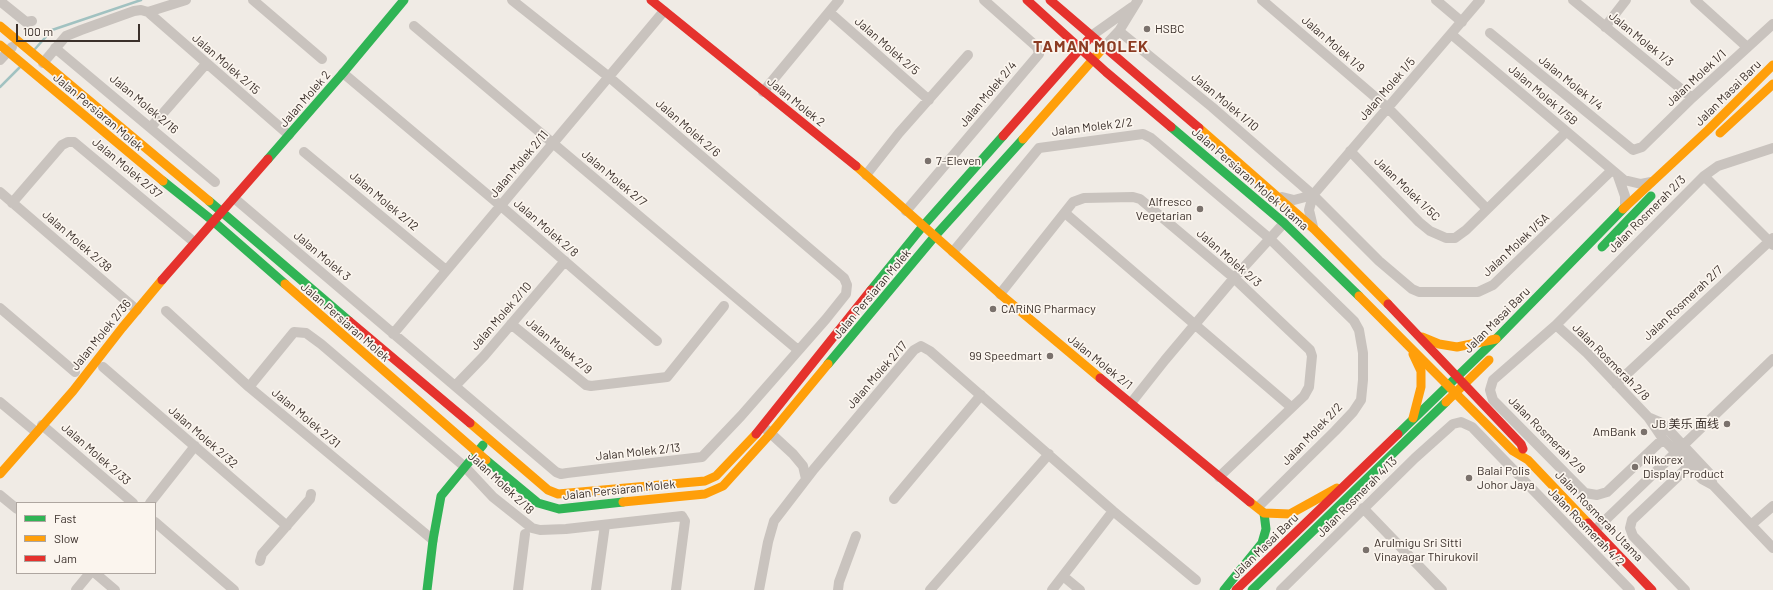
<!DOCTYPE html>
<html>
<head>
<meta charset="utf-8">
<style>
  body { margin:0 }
  #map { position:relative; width:1773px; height:590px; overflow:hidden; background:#f0ebe5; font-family:Barlow,sans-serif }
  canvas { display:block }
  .legend { position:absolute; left:16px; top:502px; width:140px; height:72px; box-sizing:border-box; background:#fbf5ee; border:1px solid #aea6a0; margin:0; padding:5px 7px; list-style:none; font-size:12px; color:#3b302b }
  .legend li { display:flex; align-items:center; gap:8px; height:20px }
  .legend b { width:20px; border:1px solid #aea6a0 }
  .scale { position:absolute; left:16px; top:24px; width:124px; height:18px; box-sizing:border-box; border:2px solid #3b302b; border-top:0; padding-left:5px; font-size:12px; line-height:14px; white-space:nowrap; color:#3b302b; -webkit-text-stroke:3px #fbf5ee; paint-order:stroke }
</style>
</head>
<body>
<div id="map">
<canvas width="1773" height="590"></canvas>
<ul class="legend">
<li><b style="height:5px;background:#30b455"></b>Fast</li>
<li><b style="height:5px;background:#ff9f0a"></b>Slow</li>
<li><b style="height:5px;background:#e5322d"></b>Jam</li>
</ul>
<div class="scale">100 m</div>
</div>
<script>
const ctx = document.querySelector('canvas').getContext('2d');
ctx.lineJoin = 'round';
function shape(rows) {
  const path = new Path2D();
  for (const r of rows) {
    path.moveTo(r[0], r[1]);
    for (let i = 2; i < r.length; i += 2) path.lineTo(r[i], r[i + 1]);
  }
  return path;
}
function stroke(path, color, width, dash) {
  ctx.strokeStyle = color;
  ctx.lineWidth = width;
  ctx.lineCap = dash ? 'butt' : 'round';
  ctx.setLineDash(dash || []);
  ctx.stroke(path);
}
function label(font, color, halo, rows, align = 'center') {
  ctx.font = font + ' Barlow,"Noto Sans SC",sans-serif';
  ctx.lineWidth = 3.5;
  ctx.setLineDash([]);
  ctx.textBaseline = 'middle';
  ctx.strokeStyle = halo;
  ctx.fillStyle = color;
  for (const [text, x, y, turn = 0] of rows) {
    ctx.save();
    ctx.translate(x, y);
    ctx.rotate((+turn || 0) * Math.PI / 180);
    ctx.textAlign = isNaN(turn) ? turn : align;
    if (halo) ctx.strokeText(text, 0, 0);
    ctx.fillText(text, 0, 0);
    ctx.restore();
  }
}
const stream = shape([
  [35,49,52,30,141,0],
  [0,87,20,67]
]);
const street = shape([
  [253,0,322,59],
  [1262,0,1388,108,1487,209],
  [1436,0,1462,22],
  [1573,0,1692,98],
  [1695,0,1747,47],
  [0,1,26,22,32,21],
  [148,12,289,135],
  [829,12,929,100],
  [414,26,798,350],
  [1605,27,1626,0],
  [1119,31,1212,107,1313,195,1379,261,1412,289,1419,292,1478,292,1493,285,1612,170],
  [1490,33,1633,150,1642,147,1692,98,1773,24],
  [1451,34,1624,180,1641,184,1651,182],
  [1091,36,1132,7],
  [1104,47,1119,31,1138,0],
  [55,48,215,182],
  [0,60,12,47],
  [43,63,66,36,81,30,134,11,141,10,148,12,186,0],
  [343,73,501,206,657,341],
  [763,92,839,0],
  [151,127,206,64],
  [1350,151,1419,222,1430,231,1446,238,1455,238,1466,230,1566,132],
  [304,152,446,270],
  [866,175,899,133,968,55],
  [1618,176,1625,196,1625,207],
  [1704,176,1773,245],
  [0,192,137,310],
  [1282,197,1294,200,1313,195],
  [234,198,556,472,561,474,567,473,702,457,741,416,826,319,846,294,847,285,844,278,609,77,512,0],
  [12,203,62,145,68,142,74,142,194,242],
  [906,211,1039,54,1037,47,984,0],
  [1065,213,1291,407],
  [1313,227,1309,210,1313,195,1480,0],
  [953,252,1039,148,1143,134,1151,138,1269,238,1354,321,1359,330,1363,353,1363,380,1361,400,1353,412,1335,431,1258,507],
  [1000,294,1073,202,1084,198,1133,197,1140,199,1146,204,1234,278,1310,350,1312,356,1309,387,1304,396,1219,477],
  [0,308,75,372],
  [166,311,249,387,433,540],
  [511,324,586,385,591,386,667,377,724,306],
  [1556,325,1587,353,1648,417,1663,439,1702,479,1713,485,1773,548],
  [393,334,664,11],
  [103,367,287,526],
  [1616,384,1773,238],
  [455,386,484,356,565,261],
  [249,387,294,332,306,333,321,344,465,467,493,497,532,528,540,530,566,529,682,516,685,521,676,590],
  [0,402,36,432],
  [1131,403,1165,360,1234,278,1284,223],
  [1648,417,1662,423,1709,473,1713,485],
  [42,425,133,503],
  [767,430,793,454,803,466,806,479],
  [1663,439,1607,492,1597,495,1585,493,1493,400,1490,390,1493,380,1556,325,1704,176,1718,166,1773,148],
  [0,495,17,509],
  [894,499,981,395],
  [150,503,195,446],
  [1363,508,1442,590],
  [155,522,234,590],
  [1751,525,1773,506],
  [1596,529,1773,359],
  [260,561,262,554,310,499,311,494],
  [95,573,115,590],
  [1063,576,1080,590],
  [76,590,90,573],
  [518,590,525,534],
  [596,590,605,525],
  [759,590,768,542,774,521,814,469,914,350,921,346,930,351,1113,511,1196,580],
  [838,590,839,582,856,536],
  [930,590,1049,454],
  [1052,590,1113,511],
  [1281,590,1415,458,1453,424,1461,422,1472,427,1630,590],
  [1685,590,1633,536,1630,528,1632,520,1689,466]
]);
const fast = shape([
  [1171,127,1284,223,1359,296],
  [268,159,343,73,404,0],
  [163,181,213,221,285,284],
  [209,201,349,321],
  [1602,247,1651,196],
  [871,290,923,226,1003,136],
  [828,364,935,236,1023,139],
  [1398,434,1496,339,1623,209],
  [486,460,538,503,559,509,623,502],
  [427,590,433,540,441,496,483,445],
  [1224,590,1262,543,1266,529,1264,513],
  [1252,590,1446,402]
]);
const slow = shape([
  [0,26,209,201],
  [0,45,163,181],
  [1199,128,1314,229,1388,304],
  [1720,133,1773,84],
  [1023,139,1104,47],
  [856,166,1000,294,1100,378],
  [1623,209,1708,130,1773,65],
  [285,284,486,460],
  [1359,296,1513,451,1528,460,1588,523],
  [1422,337,1439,344,1457,347,1496,339],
  [1413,354,1421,371,1421,387,1413,418],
  [1446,402,1489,360],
  [470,423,548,490,558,494,705,481,716,476,756,434],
  [0,474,73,391,122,328,162,280],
  [623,502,705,494,723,486,771,433,828,364],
  [1250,502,1264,513,1290,514,1337,488]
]);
const jam = shape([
  [651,0,856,166],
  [1027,0,1106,72,1171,127],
  [1050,0,1199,128],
  [1003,136,1088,40],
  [162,280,268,159],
  [1388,304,1521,444,1523,449],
  [349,321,470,423],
  [1100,378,1250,502],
  [756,434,871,290],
  [1588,523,1652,590],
  [1236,590,1398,434]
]);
const markers = [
  [1147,29,4,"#7a716c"],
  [928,161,4,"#7a716c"],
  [1200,209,4,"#7a716c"],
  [993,309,4,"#7a716c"],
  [1050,356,4,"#7a716c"],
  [1727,424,4,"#7a716c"],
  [1644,432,4,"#7a716c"],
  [1635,467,4,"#7a716c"],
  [1469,478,4,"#7a716c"],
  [1366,550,4,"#7a716c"]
];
const poiNames = [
  ["HSBC",1155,29],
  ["7-Eleven",936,161],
  ["Alfresco",1192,202,"right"],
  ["Vegetarian",1192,216,"right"],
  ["CARiNG Pharmacy",1001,309],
  ["99 Speedmart",1042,356,"right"],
  ["JB 美乐 面线",1719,424,"right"],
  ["AmBank",1636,432,"right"],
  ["Nikorex",1643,460],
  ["Display Product",1643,474],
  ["Balai Polis",1477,471],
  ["Johor Jaya",1477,485],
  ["Arulmigu Sri Sitti",1374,543],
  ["Vinayagar Thirukovil",1374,557]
];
const streetNames = [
  ["Jalan Molek 1/3",1641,39,39],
  ["Jalan Molek 1/9",1333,44,41],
  ["Jalan Molek 2/5",887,46,41],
  ["Jalan Molek 2/15",226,64,41],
  ["Jalan Molek 1/1",1696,78,-43],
  ["Jalan Molek 1/4",1571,83,39],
  ["Jalan Molek 1/5",1387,89,-49],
  ["Jalan Masai Baru",1728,93,-45],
  ["Jalan Molek 2/4",988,94,-50],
  ["Jalan Molek 1/5B",1543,95,40],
  ["Jalan Molek 2",305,99,-49],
  ["Jalan Molek 2",796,102,39],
  ["Jalan Molek 1/10",1225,102,40],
  ["Jalan Molek 2/16",144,104,40],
  ["Jalan Persiaran Molek",98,112,40],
  ["Jalan Molek 2/2",1092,127,-7],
  ["Jalan Molek 2/6",688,128,41],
  ["Jalan Molek 2/11",519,164,-50],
  ["Jalan Molek 2/37",127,168,40],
  ["Jalan Molek 2/7",614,178,40],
  ["Jalan Persiaran Molek Utama",1250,179,41],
  ["Jalan Molek 1/5C",1407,189,44],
  ["Jalan Molek 2/12",384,201,40],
  ["Jalan Rosmerah 2/3",1647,214,-45],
  ["Jalan Molek 2/8",546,228,41],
  ["Jalan Molek 2/38",77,241,41],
  ["Jalan Molek 1/5A",1516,245,-43],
  ["Jalan Molek 3",322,256,40],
  ["Jalan Molek 2/3",1229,258,41],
  ["Jalan Persiaran Molek",872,294,-50],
  ["Jalan Rosmerah 2/7",1683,303,-43],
  ["Jalan Molek 2/10",501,316,-49],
  ["Jalan Masai Baru",1497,320,-45],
  ["Jalan Persiaran Molek",345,322,41],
  ["Jalan Molek 2/36",101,335,-51],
  ["Jalan Molek 2/9",559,346,39],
  ["Jalan Molek 2/1",1100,362,39],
  ["Jalan Rosmerah 2/8",1611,362,45],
  ["Jalan Molek 2/17",877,375,-49],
  ["Jalan Molek 2/31",306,418,40],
  ["Jalan Molek 2/2",1312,434,-46],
  ["Jalan Rosmerah 2/9",1547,435,45],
  ["Jalan Molek 2/32",203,437,41],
  ["Jalan Molek 2/13",638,452,-6],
  ["Jalan Molek 2/33",96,454,41],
  ["Jalan Molek 2/18",501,483,43],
  ["Jalan Persiaran Molek",619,490,-6],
  ["Jalan Rosmerah 4/13",1357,497,-45],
  ["Jalan Rosmerah Utama",1599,516,46],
  ["Jalan Rosmerah 4/2",1586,527,46],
  ["Jalan Masai Baru",1265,546,-44]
];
const districtNames = [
  ["TAMAN MOLEK",1091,47]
];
stroke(stream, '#a1c2c1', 2.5);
stroke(street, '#c9c3be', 10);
stroke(fast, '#30b455', 9);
stroke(slow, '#ff9f0a', 9);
stroke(jam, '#e5322d', 9);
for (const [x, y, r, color] of markers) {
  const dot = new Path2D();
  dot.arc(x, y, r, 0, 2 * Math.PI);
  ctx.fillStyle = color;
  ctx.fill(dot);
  stroke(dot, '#fbf5ee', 1.5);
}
label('12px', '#3b302b', '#fbf5ee', poiNames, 'left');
label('12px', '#3b302b', '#fbf5ee', streetNames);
ctx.letterSpacing = '1px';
label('bold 16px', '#8c3b22', '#fbf5ee', districtNames);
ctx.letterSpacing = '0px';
</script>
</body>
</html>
